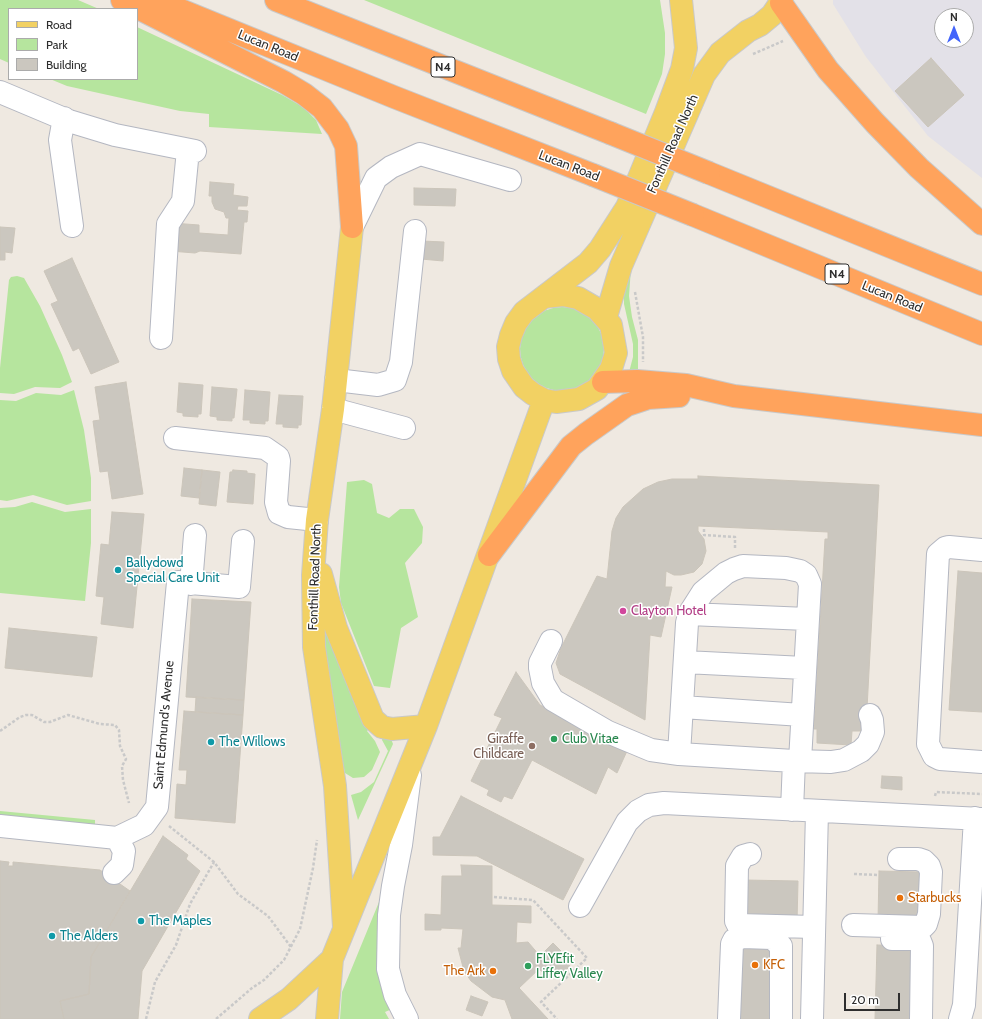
<!DOCTYPE html>
<html>
<head>
<meta charset="utf-8">
<style>
  body { margin:0 }
  #map { position:relative; width:982px; height:1019px; overflow:hidden; background:#efe9e1; font-family:Cabin,sans-serif }
  canvas { display:block }
  .legend { position:absolute; left:8px; top:8px; width:130px; height:72px; box-sizing:border-box; background:#fff; border:1px solid #ababab; margin:0; padding:5px 7px; list-style:none; font-size:12px; color:#2e2e2e }
  .legend li { display:flex; align-items:center; gap:8px; height:20px }
  .legend b { width:20px; border:1px solid #ababab }
  .north { position:absolute; left:934px; top:8px; width:40px; height:40px; box-sizing:border-box; background:#fff; border:1px solid #ababab; border-radius:50%; rotate:0deg; font-size:11px; font-weight:700; line-height:16px; text-align:center; color:#2e2e2e }
  .north::after { content:''; display:block; margin:auto; width:14px; height:18px; background:#4264fb; clip-path:polygon(50% 0,100% 100%,50% 72%,0 100%) }
  .scale { position:absolute; left:844px; top:993px; width:56px; height:18px; box-sizing:border-box; border:2px solid #2e2e2e; border-top:0; padding-left:5px; font-size:12px; line-height:14px; white-space:nowrap; color:#2e2e2e; -webkit-text-stroke:3px #fff; paint-order:stroke }
</style>
</head>
<body>
<div id="map">
<canvas width="982" height="1019"></canvas>
<ul class="legend">
<li><b style="height:5px;background:#f2d163"></b>Road</li>
<li><b style="height:11px;background:#b6e59e"></b>Park</li>
<li><b style="height:11px;background:#cbc7bf"></b>Building</li>
</ul>
<div class="north">N</div>
<div class="scale">20 m</div>
</div>
<script>
const ctx = document.querySelector('canvas').getContext('2d');
ctx.lineJoin = 'round';
function paint(path, color) {
  ctx.fillStyle = color;
  ctx.fill(path, 'evenodd');
}
function shape(rows) {
  const path = new Path2D();
  for (const r of rows) {
    if (r.length === 3) {
      path.moveTo(r[0] + r[2], r[1]);
      path.arc(r[0], r[1], r[2], 0, 2 * Math.PI);
      continue;
    }
    path.moveTo(r[0], r[1]);
    for (let i = 2; i < r.length; i += 2) path.lineTo(r[i], r[i + 1]);
  }
  return path;
}
function stroke(path, color, width, dash) {
  ctx.strokeStyle = color;
  ctx.lineWidth = width;
  ctx.lineCap = dash ? 'butt' : 'round';
  ctx.setLineDash(dash || []);
  ctx.stroke(path);
}
function label(font, color, halo, rows, align = 'center') {
  ctx.font = font + ' Cabin,sans-serif';
  ctx.lineWidth = 3;
  ctx.setLineDash([]);
  ctx.textBaseline = 'middle';
  ctx.strokeStyle = halo;
  ctx.fillStyle = color;
  for (const [text, x, y, turn = 0] of rows) {
    ctx.save();
    ctx.translate(x, y);
    ctx.rotate((+turn || 0) * Math.PI / 180);
    ctx.textAlign = isNaN(turn) ? turn : align;
    if (halo) ctx.strokeText(text, 0, 0);
    ctx.fillText(text, 0, 0);
    ctx.restore();
  }
}
const industrial = shape([
  [833,0,982,0,982,178,928,136,866,57,833,4],
  [942,16,966,16,966,40,942,40]
]);
const green = shape([
  [0,0,78,0,99,9,9,9,9,63,0,59],
  [364,0,660,0,665,33,665,54,662,74,646,114],
  [137,27,282,95,303,107,316,120,322,134,209,127,209,114,180,111,67,86,50,79,137,79],
  [631,268,629,296,632,317,638,340,638,371,628,376,633,357,633,344,624,304,624,291],
  [17,276,24,278,40,306,62,355,72,382,60,388,35,387,14,394,0,393,0,368,9,280,11,277],
  [562,349,42],
  [74,390,84,430,91,478,91,501,67,505,33,495,7,501,0,500,0,400,16,401,36,393,61,395],
  [364,480,372,484,377,513,389,518,400,509,414,509,423,527,422,543,405,563,418,617,401,628,390,688,374,686,341,603,339,587,347,482],
  [32,502,65,512,91,509,91,543,85,601,0,593,0,508,15,507],
  [322,612,371,727,367,731,375,741,380,752,372,770,364,777,353,778,345,773,326,689],
  [383,735,390,736,393,744,358,820,351,795,361,792,374,782,388,751,382,740],
  [0,811,95,820,95,827,0,818],
  [379,902,383,903,392,1009,385,1012,389,1019,340,1019,342,992]
]);
const building = shape([
  [931,58,964,95,928,127,895,91,931,58],
  [210,182,234,184,233,195,248,197,247,206,238,206,237,210,248,211,247,222,244,222,241,254,200,251,195,253,170,251,172,223,199,225,199,233,228,235,229,218,226,218,224,212,215,209,212,202,212,196,209,196,210,182],
  [414,188,456,189,455,206,414,205,414,188],
  [0,227,15,228,12,253,5,252,5,260,0,260,0,227],
  [422,241,444,242,443,261,421,259,422,241],
  [72,258,119,362,91,374,79,348,73,351,51,304,58,301,44,271,72,258],
  [126,382,143,494,112,499,108,471,100,472,93,421,100,420,95,387,126,382],
  [179,383,203,385,201,414,198,414,198,417,183,416,183,413,177,412,179,383],
  [212,387,237,389,234,418,232,418,232,421,217,420,217,417,210,416,212,387],
  [245,390,270,392,268,421,265,421,265,424,250,423,250,420,243,420,245,390],
  [279,395,303,396,301,425,298,425,298,428,283,427,283,424,276,424,279,395],
  [184,468,202,470,199,498,181,496,184,468],
  [202,470,220,472,216,506,199,504,202,470],
  [233,470,247,471,247,473,255,474,253,504,227,502,230,472,232,472,233,470],
  [698,476,879,485,866,727,864,731,852,731,851,745,817,743,817,729,814,729,825,539,828,539,828,532,698,526,698,531,704,539,706,551,702,564,694,572,681,575,674,575,666,571,665,587,672,587,661,637,650,635,645,720,560,674,556,663,561,648,597,576,607,579,612,531,616,518,623,507,643,489,658,482,672,479,698,479,698,476],
  [112,512,144,514,133,628,101,624,104,597,96,596,101,544,109,545,112,512],
  [958,571,982,573,982,712,949,710,958,571],
  [192,599,251,602,244,700,186,697,192,599],
  [9,628,97,637,92,677,5,668,9,628],
  [516,672,540,705,627,751,617,773,608,767,596,794,532,760,512,799,504,796,501,802,487,795,489,790,471,781,502,718,494,715,516,672],
  [196,697,244,700,243,715,195,712,196,697],
  [184,711,243,715,235,823,175,818,177,784,186,785,187,770,179,770,184,711],
  [882,776,902,777,902,790,881,788,882,776],
  [461,796,584,859,563,900,477,856,433,855,433,837,440,837,461,796],
  [163,836,188,855,186,859,200,871,142,971,138,1019,64,1019,60,1001,89,994,91,957,163,836],
  [0,861,9,862,8,866,13,866,13,862,100,870,130,891,91,957,89,994,60,1001,64,1019,0,1019,0,861],
  [461,865,492,866,492,905,531,906,531,923,517,922,516,943,528,942,540,956,553,943,561,951,558,953,570,966,558,978,554,973,549,978,539,969,519,988,548,1019,512,1019,505,1000,492,997,471,981,464,971,458,948,461,948,463,929,441,928,441,930,425,930,425,914,441,915,442,876,462,876,461,865],
  [879,871,922,872,921,922,878,921,879,871],
  [744,880,798,881,797,923,743,921,744,880],
  [737,941,774,942,773,1019,735,1019,737,941],
  [877,945,918,946,916,1019,875,1019,877,945],
  [471,996,488,1002,482,1016,466,1010,471,996]
]);
const path = shape([
  [753,54,783,41],
  [635,292,643,337,643,362],
  [704,529,704,535,735,537,735,548],
  [0,731,20,717,26,715,32,715,44,722,50,722,68,715,100,724,115,725,119,730,120,746,126,759,122,766,123,780,129,803],
  [935,796,936,792,982,794],
  [169,826,214,862,238,894,268,916,291,947],
  [854,874,879,875],
  [494,897,533,900,587,958,541,1002,557,1019],
  [146,1019,155,982,176,945,190,904,214,862],
  [216,1019,252,988,264,980,284,960,300,929,313,868,317,840]
]);
const minor = shape([
  [0,92,69,121,115,135,195,151],
  [64,118,60,140,72,226],
  [352,227,376,178,391,167,420,154,510,180],
  [161,338,168,224,183,201,188,150],
  [336,380,378,385,395,380,401,362,415,231],
  [333,409,404,428],
  [175,438,265,448,278,457,279,461,276,502,279,513,288,517,317,520],
  [982,550,949,547,945,548,938,554,928,744,934,756,940,759,982,762],
  [191,584,195,535],
  [689,614,807,619],
  [551,641,540,663,540,668,543,683,553,700,608,732,651,750,679,754,794,761,792,810],
  [685,662,804,668],
  [682,707,802,715],
  [679,754,687,623,689,614,703,592,726,573,734,569,743,566,786,568,800,571,806,575,810,584,800,761],
  [794,761,831,762,844,760,861,751,868,744,873,732,872,720,870,715],
  [0,826,117,838,144,825,157,807,178,582,239,587,243,541],
  [750,854,743,856,737,866,736,921,738,925,814,927],
  [114,873,122,865,124,851,117,838],
  [580,906,627,822,638,811,649,805,664,803,982,819],
  [853,925,923,927,926,924,929,914,931,872,929,866,924,861,918,859,899,859],
  [892,939,914,939,920,941,922,946,921,1019],
  [407,1019,395,995,388,969,389,915,393,886,401,845,410,775],
  [729,1019,732,944,734,940,743,937,772,938,781,946,781,1019],
  [812,1019,817,811],
  [960,1019,964,1005,975,818]
]);
const major = shape([
  [544,297,563,295,578,298,597,309,611,325,616,353,611,369,597,389,579,399,556,402,544,400,533,394,524,387,513,371,509,359,508,347,511,335,516,323,524,312,588,263,600,249,627,207,666,112,682,69,686,48,681,0],
  [606,317,621,266,704,75,720,53,748,31,760,25,772,15,782,0],
  [321,574,336,628,373,719,382,727,392,729,426,726],
  [344,927,335,786,314,647,313,575,317,520,333,409,352,227],
  [260,1019,289,999,332,959],
  [327,1019,332,959,426,726,544,400]
]);
const highway = shape([
  [122,0,284,82,304,94,322,108,338,129,346,146,352,227],
  [156,0,394,97,593,175],
  [276,0,610,133],
  [781,3,828,70,875,123,919,168,982,224],
  [709,173,982,284],
  [693,215,982,334],
  [603,382,637,381,686,385,734,396,982,425],
  [489,555,571,446,586,434,627,405,648,398,679,396]
]);
const highwayBridge = shape([
  [610,133,709,173],
  [593,175,693,215]
]);
const markers = [
  [118,570,4,"#0f9aa8"],
  [623,611,4,"#d1479c"],
  [554,739,4,"#2e9e5b"],
  [211,742,4,"#0f9aa8"],
  [532,746,4,"#8d6e63"],
  [900,898,4,"#e8710a"],
  [141,921,4,"#0f9aa8"],
  [52,936,4,"#0f9aa8"],
  [755,965,4,"#e8710a"],
  [528,966,4,"#2e9e5b"],
  [493,971,4,"#e8710a"]
];
const shields = [
  [443,67,24],
  [837,274,24]
];
const shieldNames = [
  ["N4",443,67],
  ["N4",837,274]
];
const streetNames = [
  ["Lucan Road",268,46,22],
  ["Fonthill Road North",673,144,-66],
  ["Lucan Road",569,166,21],
  ["Lucan Road",892,297,22],
  ["Fonthill Road North",315,577,-88],
  ["Saint Edmund's Avenue",164,725,-85]
];
const cultureNames = [
  ["Ballydowd",126,563],
  ["Special Care Unit",126,578],
  ["The Willows",219,742],
  ["The Maples",149,921],
  ["The Alders",60,936]
];
const hotelNames = [
  ["Clayton Hotel",631,611]
];
const educationNames = [
  ["Giraffe",524,739],
  ["Childcare",524,754]
];
const leisureNames = [
  ["Club Vitae",562,739],
  ["FLYEfit",536,959],
  ["Liffey Valley",536,974]
];
const foodNames = [
  ["Starbucks",908,898],
  ["KFC",763,965],
  ["The Ark",485,971,"right"]
];
paint(industrial, '#e3e1e8');
paint(green, '#b6e59e');
paint(building, '#cbc7bf');
stroke(building, '#cbc5ba', 1);
stroke(minor, '#b4b7c1', 24);
stroke(major, '#c9c9c9', 24);
stroke(highway, '#c9c9c9', 24);
stroke(path, '#c9c9c9', 2.5, [3, 2]);
stroke(minor, '#fff', 22);
stroke(major, '#f2d163', 22);
stroke(highway, '#ffa35c', 22);
stroke(highwayBridge, '#c9c9c9', 24, []);
stroke(highwayBridge, '#ffa35c', 22);
for (const [x, y, r, color] of markers) {
  const dot = new Path2D();
  dot.arc(x, y, r, 0, 2 * Math.PI);
  ctx.fillStyle = color;
  ctx.fill(dot);
  stroke(dot, '#fff', 1.5);
}
for (const [x, y, w] of shields) {
  const box = new Path2D();
  box.roundRect(x - w / 2, y - 10, w, 20, 3);
  ctx.fillStyle = '#fff';
  ctx.fill(box);
  stroke(box, '#2e2e2e', 1);
}
label('bold 12px', '#2e2e2e', null, shieldNames);
label('13px', '#2e2e2e', '#fff', streetNames);
label('13px', '#0d838f', '#fff', cultureNames, 'left');
label('13px', '#b23c85', '#fff', hotelNames, 'left');
label('13px', '#785e54', '#fff', educationNames, 'right');
label('13px', '#27864d', '#fff', leisureNames, 'left');
label('13px', '#c56008', '#fff', foodNames, 'left');
</script>
</body>
</html>
